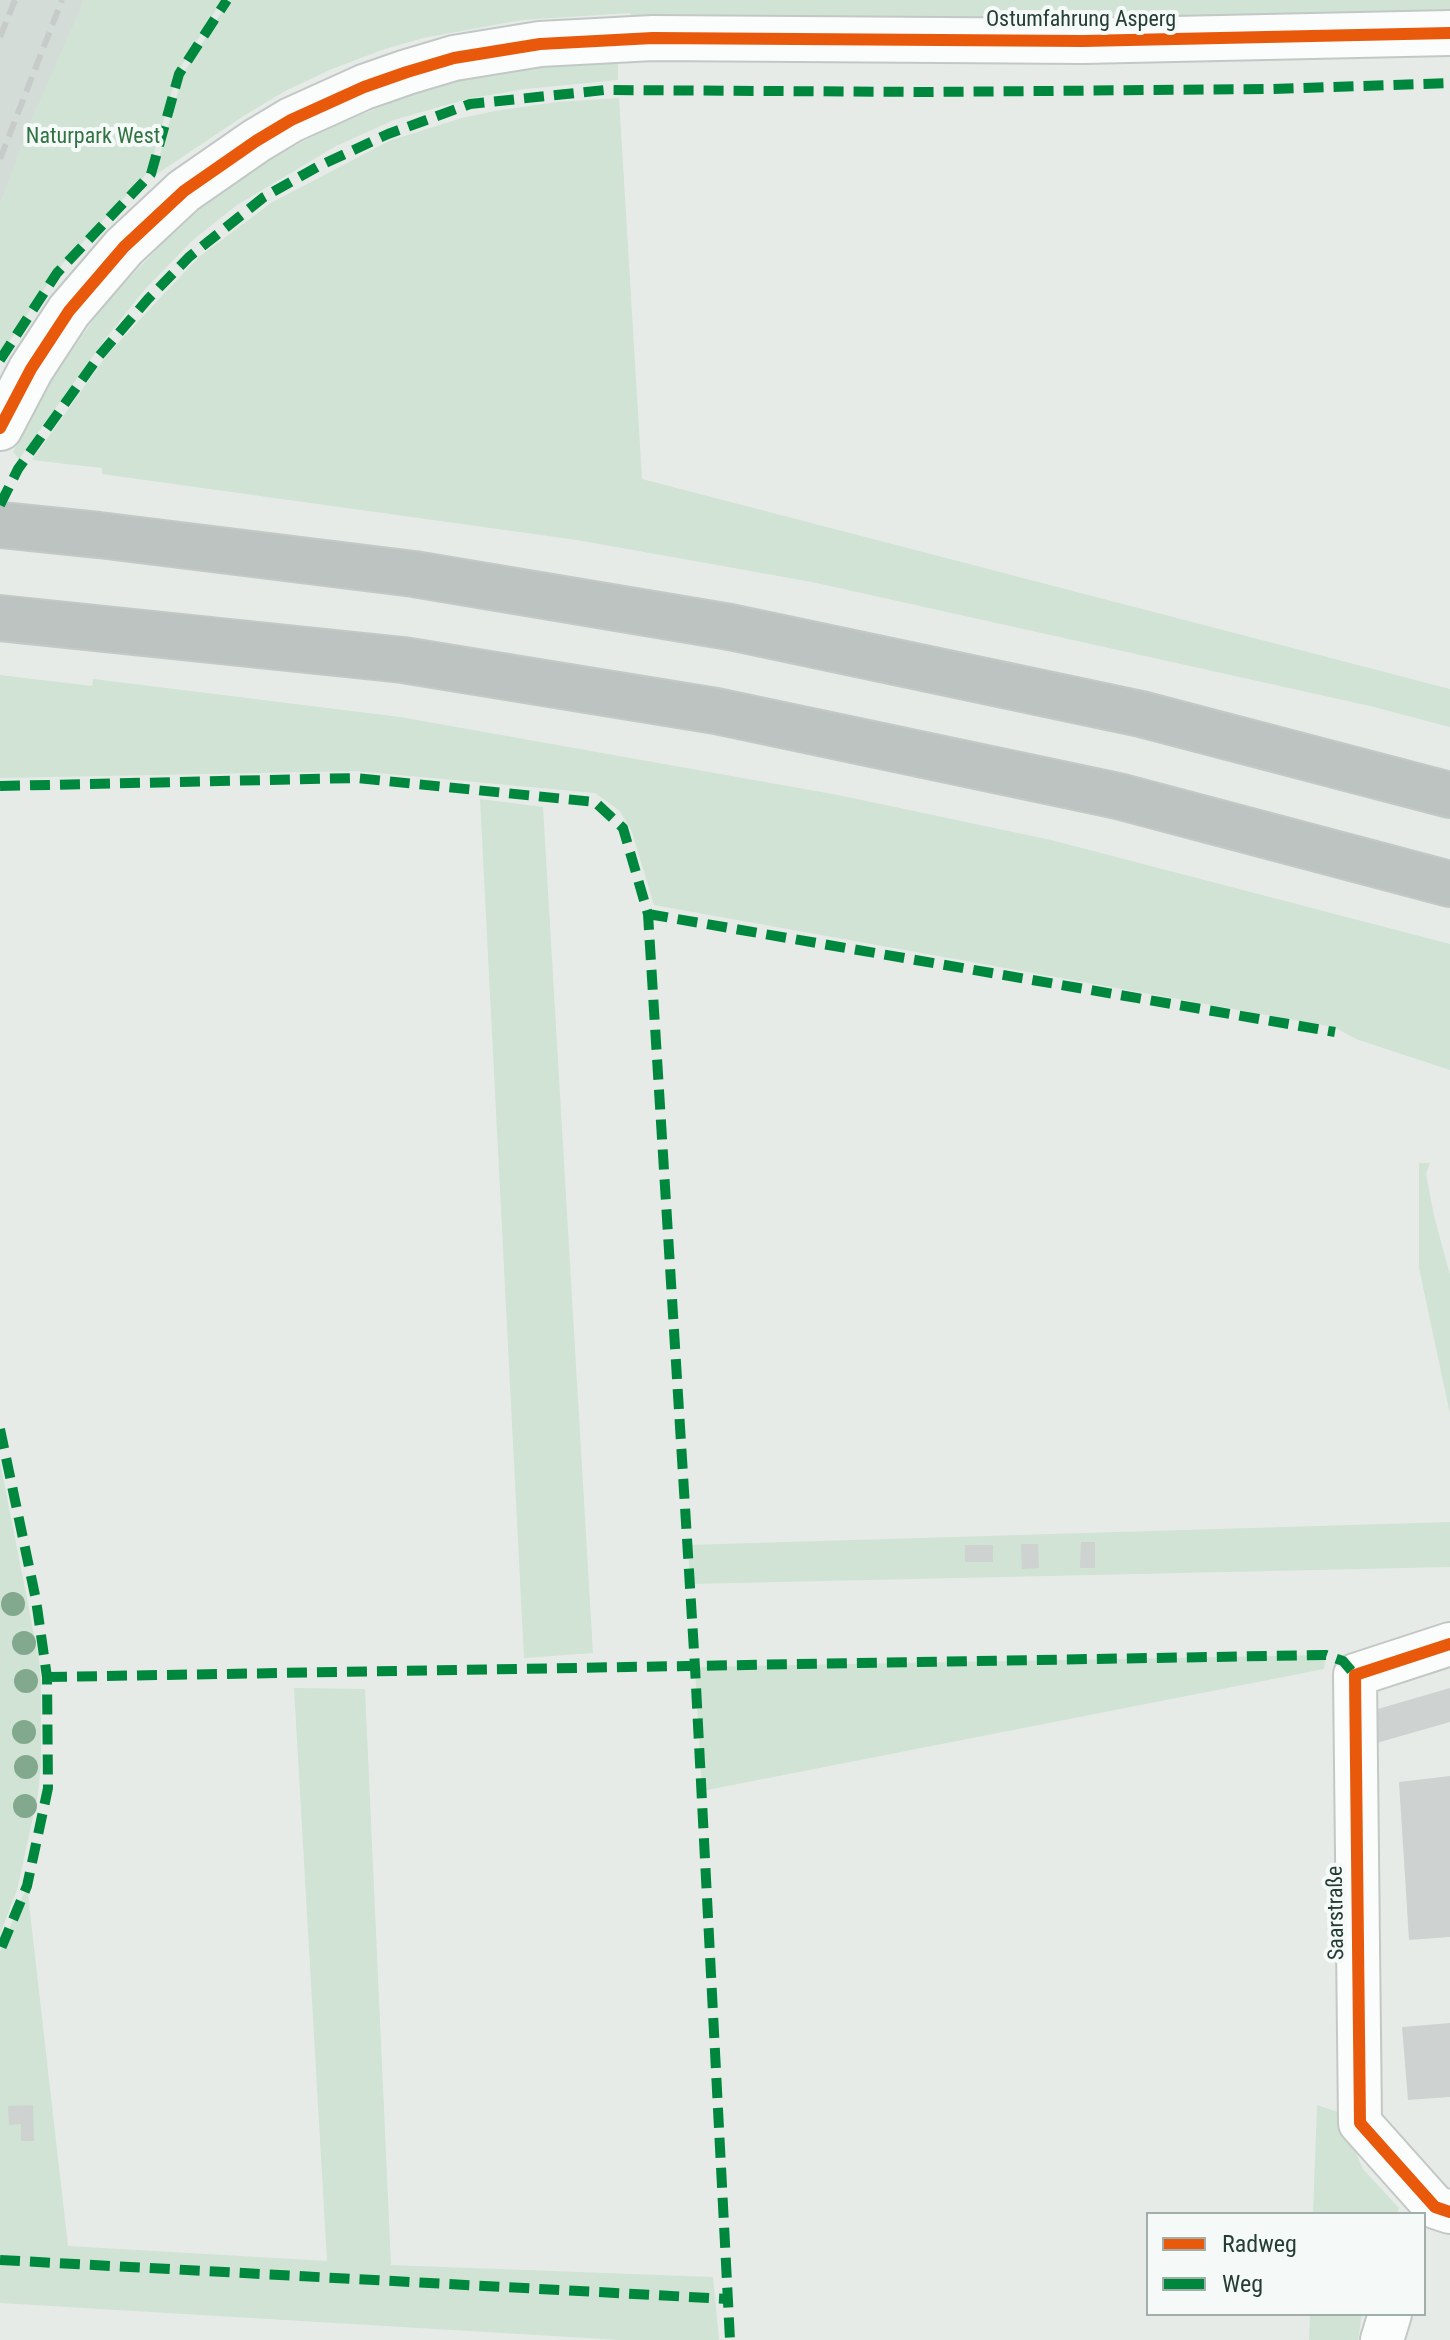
<!DOCTYPE html>
<html>
<head>
<meta charset="utf-8">
<style>
  body { margin:0 }
  #map { position:relative; width:1450px; height:2340px; overflow:hidden; background:#e6ebe8; font-family:"Roboto Condensed",sans-serif }
  canvas { display:block }
  .legend { position:absolute; left:1146px; top:2212px; width:280px; height:104px; box-sizing:border-box; background:#f5f9f7; border:2px solid #a1aea9; margin:0; padding:10px 14px; list-style:none; font-size:24px; color:#243e35 }
  .legend li { display:flex; align-items:center; gap:16px; height:40px }
  .legend b { width:40px; border:2px solid #a1aea9 }
</style>
</head>
<body>
<div id="map">
<canvas width="1450" height="2340"></canvas>
<ul class="legend">
<li><b style="height:10px;background:#e8590c"></b>Radweg</li>
<li><b style="height:10px;background:#00873e"></b>Weg</li>
</ul>
</div>
<script>
const ctx = document.querySelector('canvas').getContext('2d');
ctx.lineJoin = 'round';
function paint(path, color) {
  ctx.fillStyle = color;
  ctx.fill(path, 'evenodd');
}
function shape(rows) {
  const path = new Path2D();
  for (const r of rows) {
    path.moveTo(r[0], r[1]);
    for (let i = 2; i < r.length; i += 2) path.lineTo(r[i], r[i + 1]);
  }
  return path;
}
function stroke(path, color, width, dash) {
  ctx.strokeStyle = color;
  ctx.lineWidth = width;
  ctx.lineCap = dash ? 'butt' : 'round';
  ctx.setLineDash(dash || []);
  ctx.stroke(path);
}
function label(font, color, halo, rows, align = 'center') {
  ctx.font = font + ' "Roboto Condensed",sans-serif';
  ctx.lineWidth = 8;
  ctx.setLineDash([]);
  ctx.textBaseline = 'middle';
  ctx.strokeStyle = halo;
  ctx.fillStyle = color;
  for (const [text, x, y, turn = 0] of rows) {
    ctx.save();
    ctx.translate(x, y);
    ctx.rotate((+turn || 0) * Math.PI / 180);
    ctx.textAlign = isNaN(turn) ? turn : align;
    if (halo) ctx.strokeText(text, 0, 0);
    ctx.fillText(text, 0, 0);
    ctx.restore();
  }
}
const built = shape([
  [0,0,84,0,0,204]
]);
const green = shape([
  [84,0,222,0,177,73,149,171,57,270,0,355,0,204,29,125],
  [229,0,1450,0,1450,9,1317,14,924,20,672,14,631,16,630,13,522,20,423,38,382,50,332,69,285,91,242,117,154,176,183,74],
  [618,59,618,80,525,89,467,99,394,120,336,146,237,205,194,239,146,288,106,338,19,459,13,452,54,376,106,302,169,237,201,208,270,160,304,141,339,124,412,94,459,81,515,69],
  [619,98,642,479,1450,689,1450,727,1370,706,812,582,577,540,102,474,102,468,32,460,107,355,159,299,199,257,271,203,389,141,462,118,495,111,557,102],
  [0,675,92,686,93,679,400,717,838,795,1051,840,1450,944,1450,1070,1356,1039,1334,1027,654,905,632,832,620,811,595,793,356,771,0,778],
  [480,799,543,807,593,1653,524,1658],
  [1419,1163,1430,1163,1426,1174,1434,1216,1450,1275,1450,1414,1419,1268],
  [0,1462,39,1660,41,1682,41,1764,38,1794,17,1890,0,1934],
  [1450,1522,1450,1567,690,1584,688,1545],
  [1326,1655,1324,1669,702,1791,695,1667],
  [294,1688,365,1689,391,2265,713,2277,719,2340,620,2340,0,2303,0,1951,27,1886,68,2246,327,2261],
  [1317,2105,1338,2112,1363,2169,1399,2208,1397,2214,1313,2214],
  [1310,2314,1362,2314,1358,2340,1309,2340]
]);
const building = shape([
  [1081,1542,1095,1542,1095,1568,1080,1568],
  [1021,1544,1038,1544,1039,1568,1022,1569],
  [965,1545,993,1545,993,1562,965,1562],
  [1450,1688,1450,1722,1373,1744,1364,1713],
  [1450,1776,1450,1937,1409,1940,1399,1782],
  [1450,2023,1450,2097,1408,2100,1402,2027],
  [33,2105,34,2141,21,2141,21,2124,9,2125,8,2106]
]);
const street = shape([
  [1450,1644,1355,1675,1360,2123,1435,2207,1450,2212],
  [1382,2340,1390,2314]
]);
const secondary = shape([
  [0,428,31,369,69,311,124,247,184,191,256,141,291,120,364,87,407,72,454,58,540,44,653,38,1083,41,1450,33]
]);
const highway = shape([
  [0,525,99,535,414,574,730,627,1141,714,1450,795],
  [0,618,403,660,716,711,1118,796,1450,884]
]);
const rail = shape([
  [0,37,15,0],
  [0,159,62,0]
]);
const quiet = shape([
  [0,360,57,273,151,174,179,74,227,0],
  [0,505,18,469,99,356,148,299,189,257,264,197,317,167,388,134,470,104,605,90,926,92,1270,89,1450,83],
  [0,786,356,778,595,802,623,828,648,914,695,1667,730,2340],
  [648,914,1335,1032],
  [0,1429,36,1600,47,1677,48,1788,27,1886,0,1951],
  [47,1677,1326,1655,1343,1661,1355,1675],
  [0,2260,728,2299]
]);
const cycleway = shape([
  [0,428,31,369,69,311,124,247,184,191,256,141,291,120,364,87,407,72,454,58,540,44,653,38,1083,41,1450,33],
  [1450,1644,1355,1675,1360,2123,1435,2207,1450,2212]
]);
const trees = [
  [13,1604],
  [24,1643],
  [26,1681],
  [24,1732],
  [26,1767],
  [25,1806]
];
const streetNames = [
  ["Ostumfahrung Asperg",1081,20],
  ["Saarstraße",1337,1913,-91]
];
const parkNames = [
  ["Naturpark West",93,137]
];
paint(built, '#d4dcd8');
paint(green, '#d0e3d4');
paint(building, '#ced2d0');
stroke(street, '#c3c8c5', 46);
stroke(secondary, '#c2c8c5', 48);
stroke(highway, '#c2cac7', 48);
stroke(street, '#fbfcfc', 42);
stroke(secondary, '#fbfcfc', 44);
stroke(highway, '#bcc3c0', 44);
stroke(rail, '#c7ccca', 6, [16, 8]);
stroke(quiet, '#00873e', 10, [20, 10]);
stroke(cycleway, '#e8590c', 12);
ctx.fillStyle = '#82a98d';
for (const [x, y] of trees) {
  ctx.beginPath();
  ctx.arc(x, y, 12, 0, 2 * Math.PI);
  ctx.fill();
}
label('22px', '#243e35', '#f5f9f7', streetNames);
label('22px', '#307343', '#f5f9f7', parkNames);
</script>
</body>
</html>
